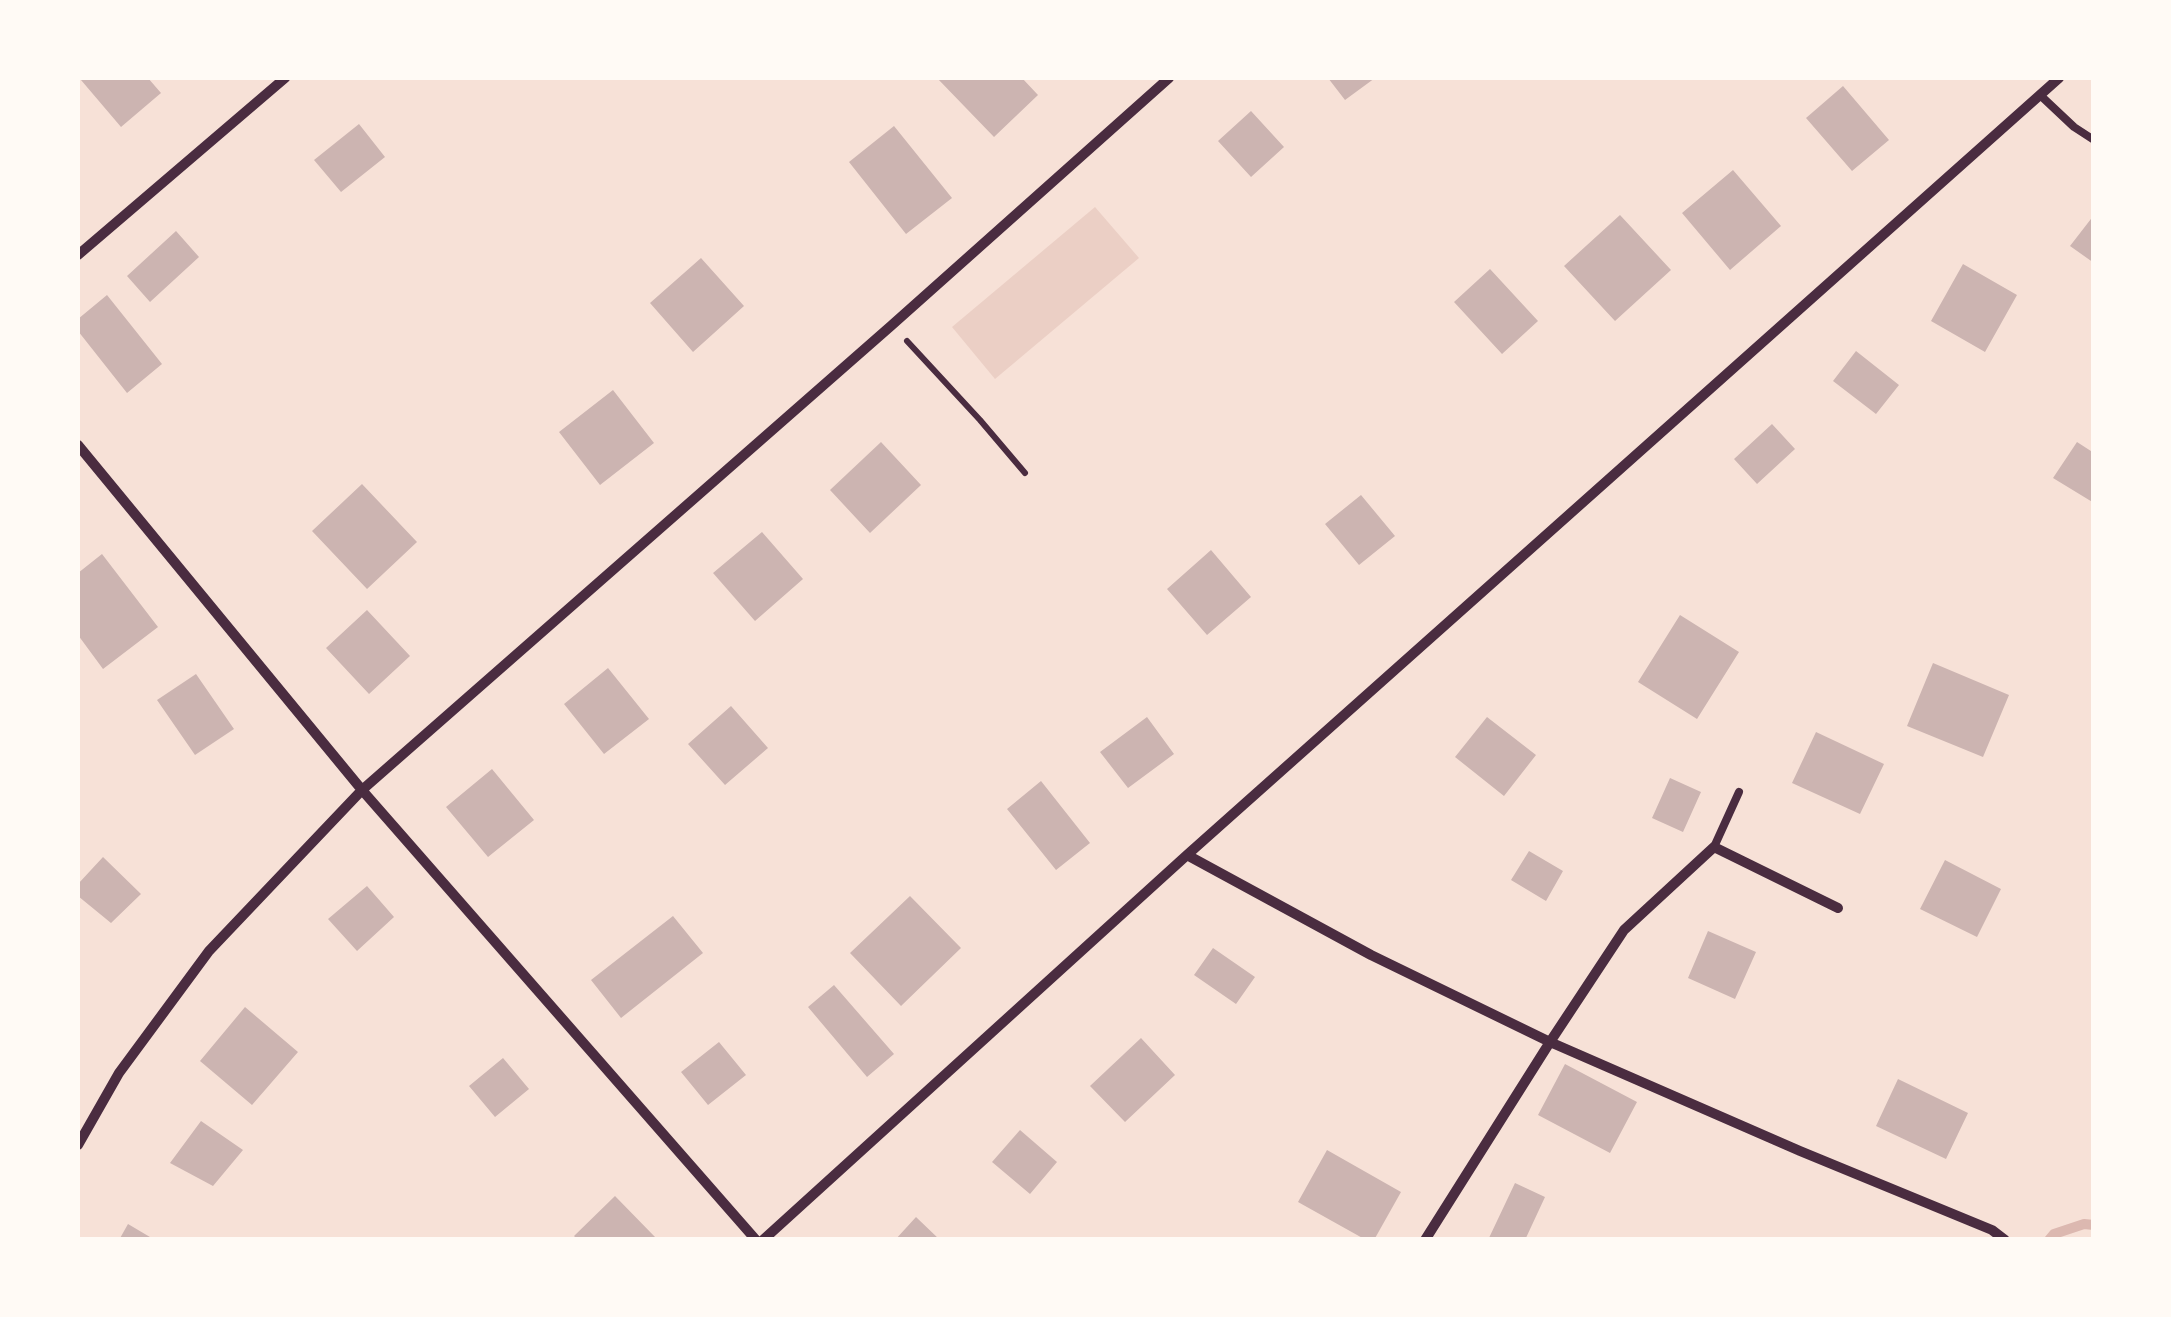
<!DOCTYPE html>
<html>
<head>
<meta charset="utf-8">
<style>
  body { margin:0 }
  #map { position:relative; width:2171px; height:1317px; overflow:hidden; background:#f7e1d7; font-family:Montserrat,sans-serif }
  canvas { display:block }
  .frame { position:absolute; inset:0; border:80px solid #fffaf5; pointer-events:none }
</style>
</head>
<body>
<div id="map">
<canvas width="2171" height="1317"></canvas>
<div class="frame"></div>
</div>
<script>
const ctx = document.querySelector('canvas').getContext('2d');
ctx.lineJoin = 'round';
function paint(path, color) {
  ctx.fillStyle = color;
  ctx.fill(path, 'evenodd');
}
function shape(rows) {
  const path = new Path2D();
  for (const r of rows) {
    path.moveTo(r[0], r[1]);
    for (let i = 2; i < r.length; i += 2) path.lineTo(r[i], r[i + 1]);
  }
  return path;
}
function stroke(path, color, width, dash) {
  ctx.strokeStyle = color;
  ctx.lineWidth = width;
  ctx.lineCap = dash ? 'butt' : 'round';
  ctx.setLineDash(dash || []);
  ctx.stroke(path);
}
const green = shape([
  [1095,207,1139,258,995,379,952,327]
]);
const stream = shape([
  [2049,1240,2054,1234,2084,1224,2094,1225]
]);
const building = shape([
  [85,78,148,78,161,93,121,127,81,80],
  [937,78,1022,78,1038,95,994,137],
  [1328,78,1375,78,1345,100],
  [1843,86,1889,140,1852,171,1806,118],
  [1251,111,1284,147,1251,177,1218,141],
  [359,124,385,157,341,192,314,160],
  [894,126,952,198,906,234,849,162],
  [1733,170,1781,226,1730,270,1682,213],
  [1620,215,1671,270,1615,321,1564,266],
  [2094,215,2094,263,2070,246],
  [176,231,199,257,150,302,127,276],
  [701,258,744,306,693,352,650,303],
  [1963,264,2017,295,1985,352,1931,321],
  [1490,269,1538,321,1502,354,1454,302],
  [107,295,162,364,127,393,78,331,78,319],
  [1856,351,1899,385,1876,414,1833,381],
  [613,390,654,443,600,485,559,432],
  [1772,424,1795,449,1757,484,1734,459],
  [881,442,921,485,870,533,830,490],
  [2077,442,2094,453,2094,503,2053,478],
  [362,484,417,542,367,589,312,531],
  [1361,495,1395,536,1359,565,1325,524],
  [762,532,803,579,755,621,713,573],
  [1211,550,1251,597,1207,635,1167,589],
  [102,554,158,627,103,669,78,635,78,573],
  [367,610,410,656,369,694,326,648],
  [1680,615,1739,652,1697,719,1638,682],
  [1933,663,2009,695,1983,757,1907,726],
  [608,668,649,719,604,754,564,704],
  [196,674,234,729,195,755,157,700],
  [731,706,768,748,725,785,688,744],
  [1147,717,1174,754,1128,788,1100,752],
  [1487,717,1536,755,1504,796,1455,757],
  [1816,732,1884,764,1860,814,1792,783],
  [492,769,534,820,488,857,446,807],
  [1670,778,1701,792,1683,832,1652,818],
  [1041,781,1090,843,1056,870,1007,809],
  [1529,851,1563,871,1546,901,1511,880],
  [103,857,141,894,111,923,78,896,78,884],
  [1945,860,2001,889,1977,937,1920,909],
  [367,886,394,917,357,951,328,919],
  [910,896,961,948,901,1006,850,953],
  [673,916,703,953,621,1018,591,980],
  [1708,931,1756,952,1735,999,1688,978],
  [1213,948,1255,977,1236,1004,1194,975],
  [834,985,894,1054,867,1077,808,1007],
  [245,1007,298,1052,252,1105,200,1061],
  [1141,1038,1175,1075,1125,1122,1090,1086],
  [719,1042,746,1075,708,1105,681,1072],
  [503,1058,529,1089,495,1117,469,1086],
  [1565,1064,1637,1102,1610,1153,1538,1115],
  [1898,1079,1968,1113,1946,1159,1876,1126],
  [201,1121,243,1150,213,1186,170,1163],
  [1020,1130,1057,1162,1030,1194,992,1162],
  [1327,1150,1401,1192,1374,1240,1366,1240,1298,1202],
  [1515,1183,1545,1197,1525,1240,1488,1240],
  [615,1196,655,1237,652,1240,578,1240,574,1236],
  [916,1217,940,1240,895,1240],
  [128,1224,155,1240,119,1240]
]);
const path = shape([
  [907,341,980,420,1025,473]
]);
const service = shape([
  [2040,95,2074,127,2094,140],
  [1714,847,1739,792]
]);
const minor = shape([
  [78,255,285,78],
  [78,445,362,790,756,1240],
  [1187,855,1371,955,1550,1042,1800,1151,1992,1230,2005,1240],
  [78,1145,119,1073,209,951,362,790,892,325,1169,78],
  [763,1240,1187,855,2059,78],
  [1425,1240,1550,1042,1624,930,1714,847,1838,908]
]);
paint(green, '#ebcfc5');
stroke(stream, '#dcb8b0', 10);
paint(building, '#ccb4b1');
stroke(path, '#4a2c40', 6);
stroke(service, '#4a2c40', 8);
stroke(minor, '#4a2c40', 10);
</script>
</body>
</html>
